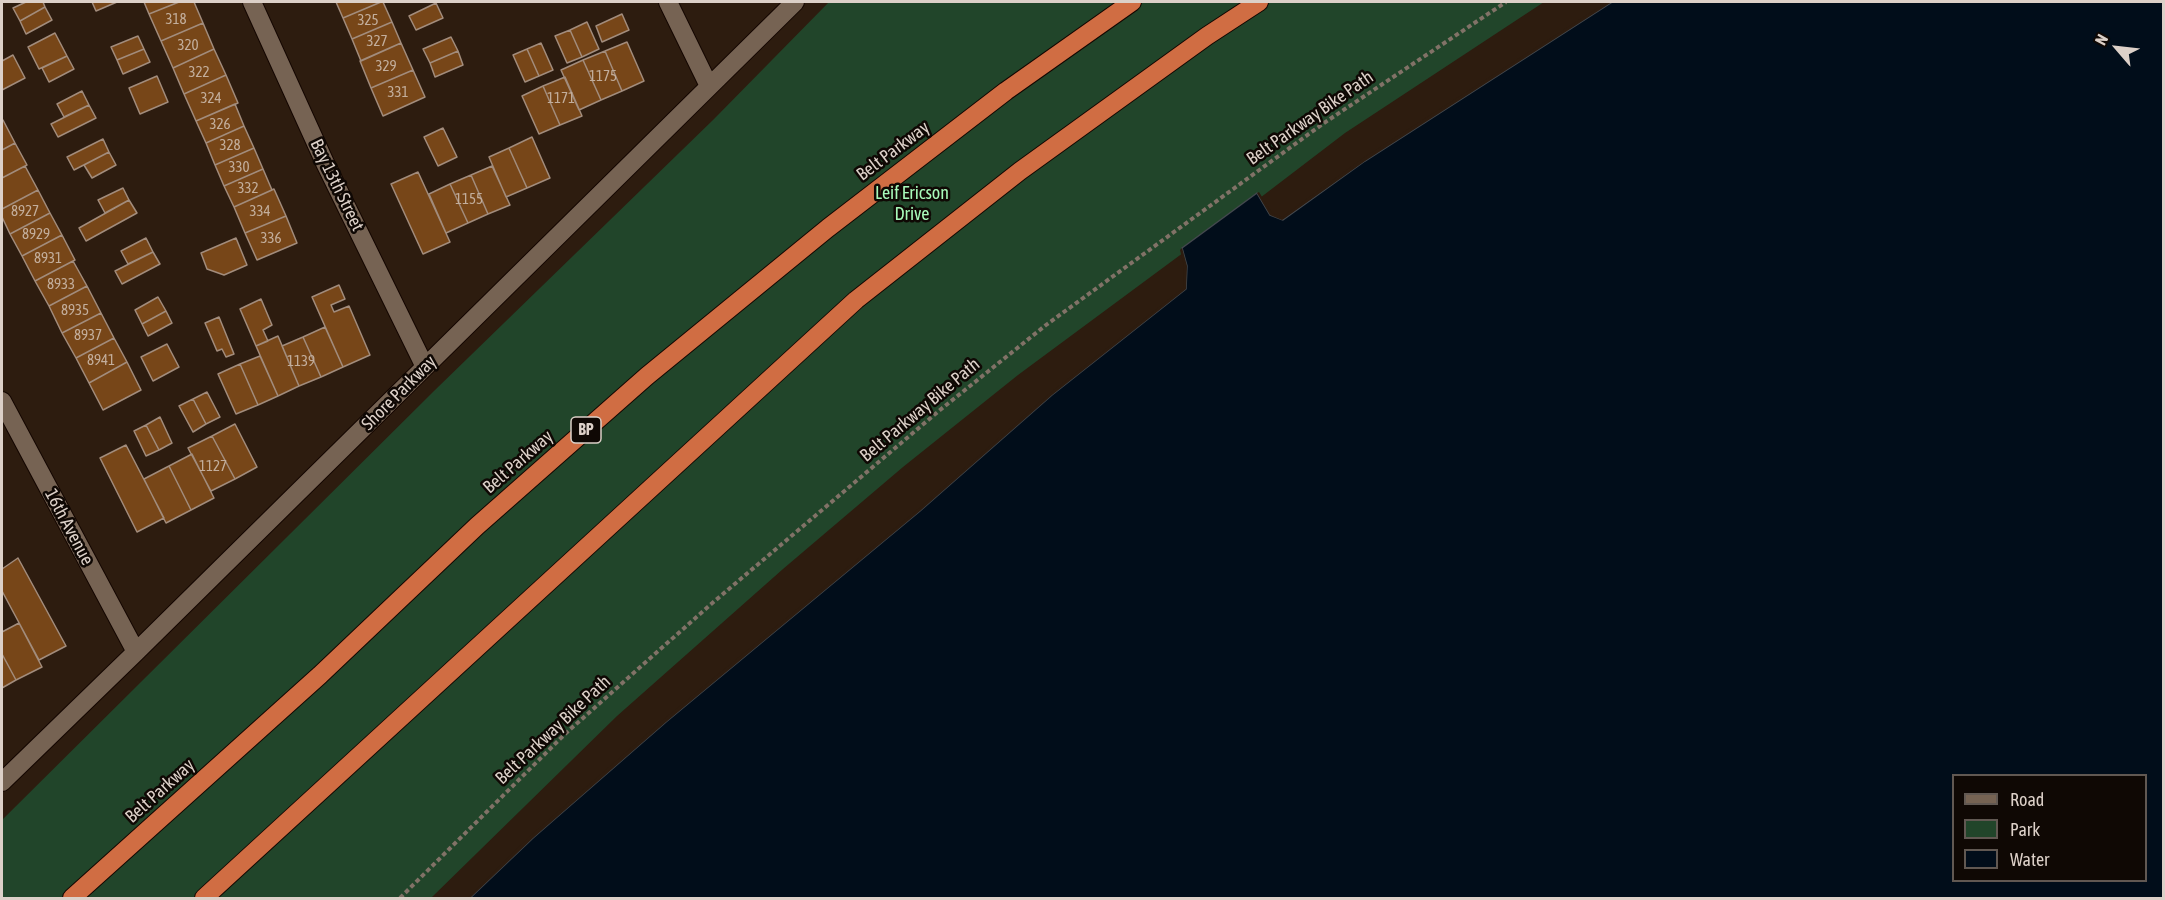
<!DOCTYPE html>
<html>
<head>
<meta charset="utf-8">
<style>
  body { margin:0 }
  #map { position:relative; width:2165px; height:900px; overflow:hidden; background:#2d1c0f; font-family:"Asap Condensed",sans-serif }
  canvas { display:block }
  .frame { position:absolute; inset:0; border:3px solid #dcd0c8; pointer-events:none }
  .legend { position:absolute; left:1952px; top:774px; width:195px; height:108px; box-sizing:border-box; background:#0f0804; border:2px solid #615852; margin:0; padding:8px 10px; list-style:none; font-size:18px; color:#dcd0c8 }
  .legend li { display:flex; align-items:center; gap:12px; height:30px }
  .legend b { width:30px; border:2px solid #615852 }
  .north { position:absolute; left:2087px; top:18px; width:60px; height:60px; -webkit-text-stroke:4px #0f0804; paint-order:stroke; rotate:298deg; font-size:16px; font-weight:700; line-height:24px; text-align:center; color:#dcd0c8 }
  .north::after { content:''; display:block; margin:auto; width:21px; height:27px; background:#dcd0c8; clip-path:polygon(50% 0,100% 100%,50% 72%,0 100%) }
</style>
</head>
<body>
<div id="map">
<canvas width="2165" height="900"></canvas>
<div class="frame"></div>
<ul class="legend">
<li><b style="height:8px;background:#766353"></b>Road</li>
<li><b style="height:16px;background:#21452a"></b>Park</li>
<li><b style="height:16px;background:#010d1a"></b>Water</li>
</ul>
<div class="north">N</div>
</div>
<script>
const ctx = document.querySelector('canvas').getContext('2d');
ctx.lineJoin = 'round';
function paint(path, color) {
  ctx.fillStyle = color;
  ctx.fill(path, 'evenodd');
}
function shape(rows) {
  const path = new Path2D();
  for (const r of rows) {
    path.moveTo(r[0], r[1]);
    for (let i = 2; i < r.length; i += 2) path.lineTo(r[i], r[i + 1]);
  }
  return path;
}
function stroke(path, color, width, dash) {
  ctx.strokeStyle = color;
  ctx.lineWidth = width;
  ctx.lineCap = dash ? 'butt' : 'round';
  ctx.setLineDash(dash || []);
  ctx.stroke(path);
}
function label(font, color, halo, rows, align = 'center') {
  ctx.font = font + ' "Asap Condensed",sans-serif';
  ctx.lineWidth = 5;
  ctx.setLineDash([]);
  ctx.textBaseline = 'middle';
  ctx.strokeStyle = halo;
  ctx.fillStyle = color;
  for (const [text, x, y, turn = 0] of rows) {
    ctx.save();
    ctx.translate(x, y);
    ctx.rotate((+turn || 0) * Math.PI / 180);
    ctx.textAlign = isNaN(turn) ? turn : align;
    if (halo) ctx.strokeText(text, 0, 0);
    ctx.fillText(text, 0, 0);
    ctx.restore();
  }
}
const green = shape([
  [829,2,1544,2,1345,133,1235,217,1191,247,1018,375,903,467,783,569,617,716,431,898,2,898,2,820,435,390,714,119]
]);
const water = shape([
  [1612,2,2163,2,2163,898,470,898,533,838,666,722,920,511,1052,395,1186,289,1187,266,1182,248,1257,193,1270,215,1283,220,1365,161,1612,2],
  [1954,776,2146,776,2146,880,1954,880,1954,776]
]);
const pier = shape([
  [1607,2,1612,2,1365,161,1282,220,1270,215,1257,193,1259,192,1272,213,1282,217,1363,158],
  [1182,248,1187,266,1186,289,1052,395,920,511,666,722,533,838,470,898,467,898,531,835,664,719,918,509,1050,393,1183,288,1184,266,1180,250]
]);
const building = shape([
  [26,2,43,2,45,7,20,21,13,8,26,2],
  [92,2,117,2,96,11,92,2],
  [144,2,179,2,149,14,144,2],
  [179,2,194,2,203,23,161,41,149,14,179,2],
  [336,2,381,2,343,18,336,2],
  [381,2,383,2,392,22,352,39,343,18,381,2],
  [436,3,443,18,416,30,409,16,436,3],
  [45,7,52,20,26,34,20,21,45,7],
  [622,14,629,30,602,42,596,26,622,14],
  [392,22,401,43,361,61,352,39,392,22],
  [587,22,599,49,582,57,570,30,587,22],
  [203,23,214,49,173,68,161,41,203,23],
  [570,30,582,57,567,63,555,36,570,30],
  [55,33,67,56,39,69,28,47,55,33],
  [138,36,144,49,117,60,111,47,138,36],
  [451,37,458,51,430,63,423,49,451,37],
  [627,42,644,81,622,91,605,51,627,42],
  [401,43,413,70,371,88,360,61,401,43],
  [541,43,553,70,539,76,527,49,541,43],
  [144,49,150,62,123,74,117,60,144,49],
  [214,49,226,75,184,94,173,68,214,49],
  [527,49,539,76,525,82,513,55,527,49],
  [458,51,463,65,435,77,430,63,458,51],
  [605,51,622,91,601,100,583,60,605,51],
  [13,55,25,78,2,90,2,61,13,55],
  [67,56,74,69,49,82,42,68,67,56],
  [583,60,601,100,579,110,561,70,583,60],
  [413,70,425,97,383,116,371,88,413,70],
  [226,75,238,103,196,121,184,94,226,75],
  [157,76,168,102,140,114,129,88,157,76],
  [565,77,582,116,560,125,543,86,565,77],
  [543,86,560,125,539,134,522,96,543,86],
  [82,91,89,105,64,117,57,104,82,91],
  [235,104,244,126,206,143,196,121,235,104],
  [89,105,96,118,58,137,51,124,89,105],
  [3,120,15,143,2,150,2,121,3,120],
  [244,126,254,148,215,165,206,143,244,126],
  [443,128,457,157,438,166,424,137,443,128],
  [532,137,550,178,527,188,509,148,532,137],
  [103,139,109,152,74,170,67,157,103,139],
  [15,143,27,165,2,178,2,150,15,143],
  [254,148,263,169,224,186,215,165,254,148],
  [509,148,527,188,506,197,489,157,509,148],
  [109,152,116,165,92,178,84,165,109,152],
  [25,166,38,190,2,209,2,178,25,166],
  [492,166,510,205,488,214,471,175,492,166],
  [263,169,272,190,234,207,224,186,263,169],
  [418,172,450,242,423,254,391,184,418,172],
  [471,175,488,214,468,223,450,184,471,175],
  [450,184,468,223,446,233,429,194,450,184],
  [123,188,129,200,105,213,98,200,123,188],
  [274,189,286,216,245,233,234,207,274,189],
  [38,190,50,213,10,234,2,217,2,209,38,190],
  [129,200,137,213,86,241,79,228,129,200],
  [50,213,62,235,22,256,10,234,50,213],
  [286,216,297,243,257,260,245,233,286,216],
  [62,235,75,260,35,281,22,256,62,235],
  [146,238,153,252,128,264,121,251,146,238],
  [236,238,247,265,224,275,207,269,201,253,236,238],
  [153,252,160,264,122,284,115,271,153,252],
  [73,261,87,286,49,306,35,281,73,261],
  [339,285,345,299,331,305,334,312,349,306,370,355,343,367,312,297,339,285],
  [87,286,101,313,62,333,49,306,87,286],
  [158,297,166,311,142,324,135,310,158,297],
  [261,299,272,325,263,330,268,341,256,346,240,309,261,299],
  [166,311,172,323,148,336,142,324,166,311],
  [101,313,114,338,76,358,62,333,101,313],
  [219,317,234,354,226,357,222,349,217,351,205,323,219,317],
  [325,327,343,367,321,377,303,337,325,327],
  [278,336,299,386,278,396,256,346,278,336],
  [303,337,321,377,299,386,282,346,303,337],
  [114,338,127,362,89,383,76,358,114,338],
  [167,344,179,367,153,381,141,357,167,344],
  [260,356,278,396,258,405,240,364,260,356],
  [127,362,141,390,103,410,89,383,127,362],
  [240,364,258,405,236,414,218,374,240,364],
  [207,392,220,417,206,424,193,399,207,392],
  [193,399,206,424,193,432,179,406,193,399],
  [160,417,172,443,159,450,146,425,160,417],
  [235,424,257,467,235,479,212,436,235,424],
  [146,425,159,450,146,456,134,431,146,425],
  [212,436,235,479,211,491,188,448,212,436],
  [126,445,164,518,137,532,100,458,126,445],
  [192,454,214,498,191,510,169,466,192,454],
  [169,466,191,510,166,523,144,479,169,466],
  [18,558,66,646,39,660,2,591,2,569,18,558],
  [19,623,42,667,16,680,2,654,2,632,19,623],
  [2,654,16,680,2,688,2,654]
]);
const path = shape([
  [400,898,565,734,710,605,940,410,1046,325,1324,123,1506,2]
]);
const minor = shape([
  [252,2,325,163,425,367],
  [668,2,709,86],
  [2,401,136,652],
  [2,782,136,652,795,2]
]);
const highway = shape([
  [72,898,320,675,477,526,647,376,828,228,1006,91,1132,2],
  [204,898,856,300,1020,171,1207,36,1259,2]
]);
const numberNames = [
  ["318",176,19],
  ["325",368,20],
  ["327",377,41],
  ["320",188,45],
  ["329",386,66],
  ["322",199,72],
  ["1175",603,76],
  ["331",398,92],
  ["324",211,98],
  ["1171",561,98],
  ["326",220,124],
  ["328",230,145],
  ["330",239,167],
  ["332",248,188],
  ["1155",469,199],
  ["8927",25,211],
  ["334",260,211],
  ["8929",36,234],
  ["336",271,238],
  ["8931",48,258],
  ["8933",61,284],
  ["8935",75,310],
  ["8937",88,335],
  ["8941",101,360],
  ["1139",301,361],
  ["1127",213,466]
];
const shields = [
  [586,430,30]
];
const shieldNames = [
  ["BP",586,430]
];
const streetNames = [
  ["Belt Parkway Bike Path",1310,118,-35],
  ["Belt Parkway",893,151,-37],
  ["Bay 13th Street",337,185,64],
  ["Shore Parkway",399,393,-45],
  ["Belt Parkway Bike Path",920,410,-40],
  ["Belt Parkway",518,462,-41],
  ["16th Avenue",69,527,62],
  ["Belt Parkway Bike Path",553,730,-43],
  ["Belt Parkway",160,791,-42]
];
const parkNames = [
  ["Leif Ericson",912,193],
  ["Drive",912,214]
];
paint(green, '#21452a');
paint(water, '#010d1a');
stroke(water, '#43484e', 1.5);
paint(pier, '#2d1c0f');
paint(building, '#774618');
stroke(building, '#a28c7c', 1.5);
stroke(minor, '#140600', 20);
stroke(highway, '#140600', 20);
stroke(path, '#817267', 4, [4.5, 3]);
stroke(minor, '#766353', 18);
stroke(highway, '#d06d43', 18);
label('15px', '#c3ae9c', null, numberNames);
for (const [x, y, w] of shields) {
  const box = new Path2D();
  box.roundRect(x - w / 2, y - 13, w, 26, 4.5);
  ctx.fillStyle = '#0f0804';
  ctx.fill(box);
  stroke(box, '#dcd0c8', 1.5);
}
label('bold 16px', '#dcd0c8', null, shieldNames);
label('18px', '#dcd0c8', '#0f0804', streetNames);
label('18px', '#a8faba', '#0f0804', parkNames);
</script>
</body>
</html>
